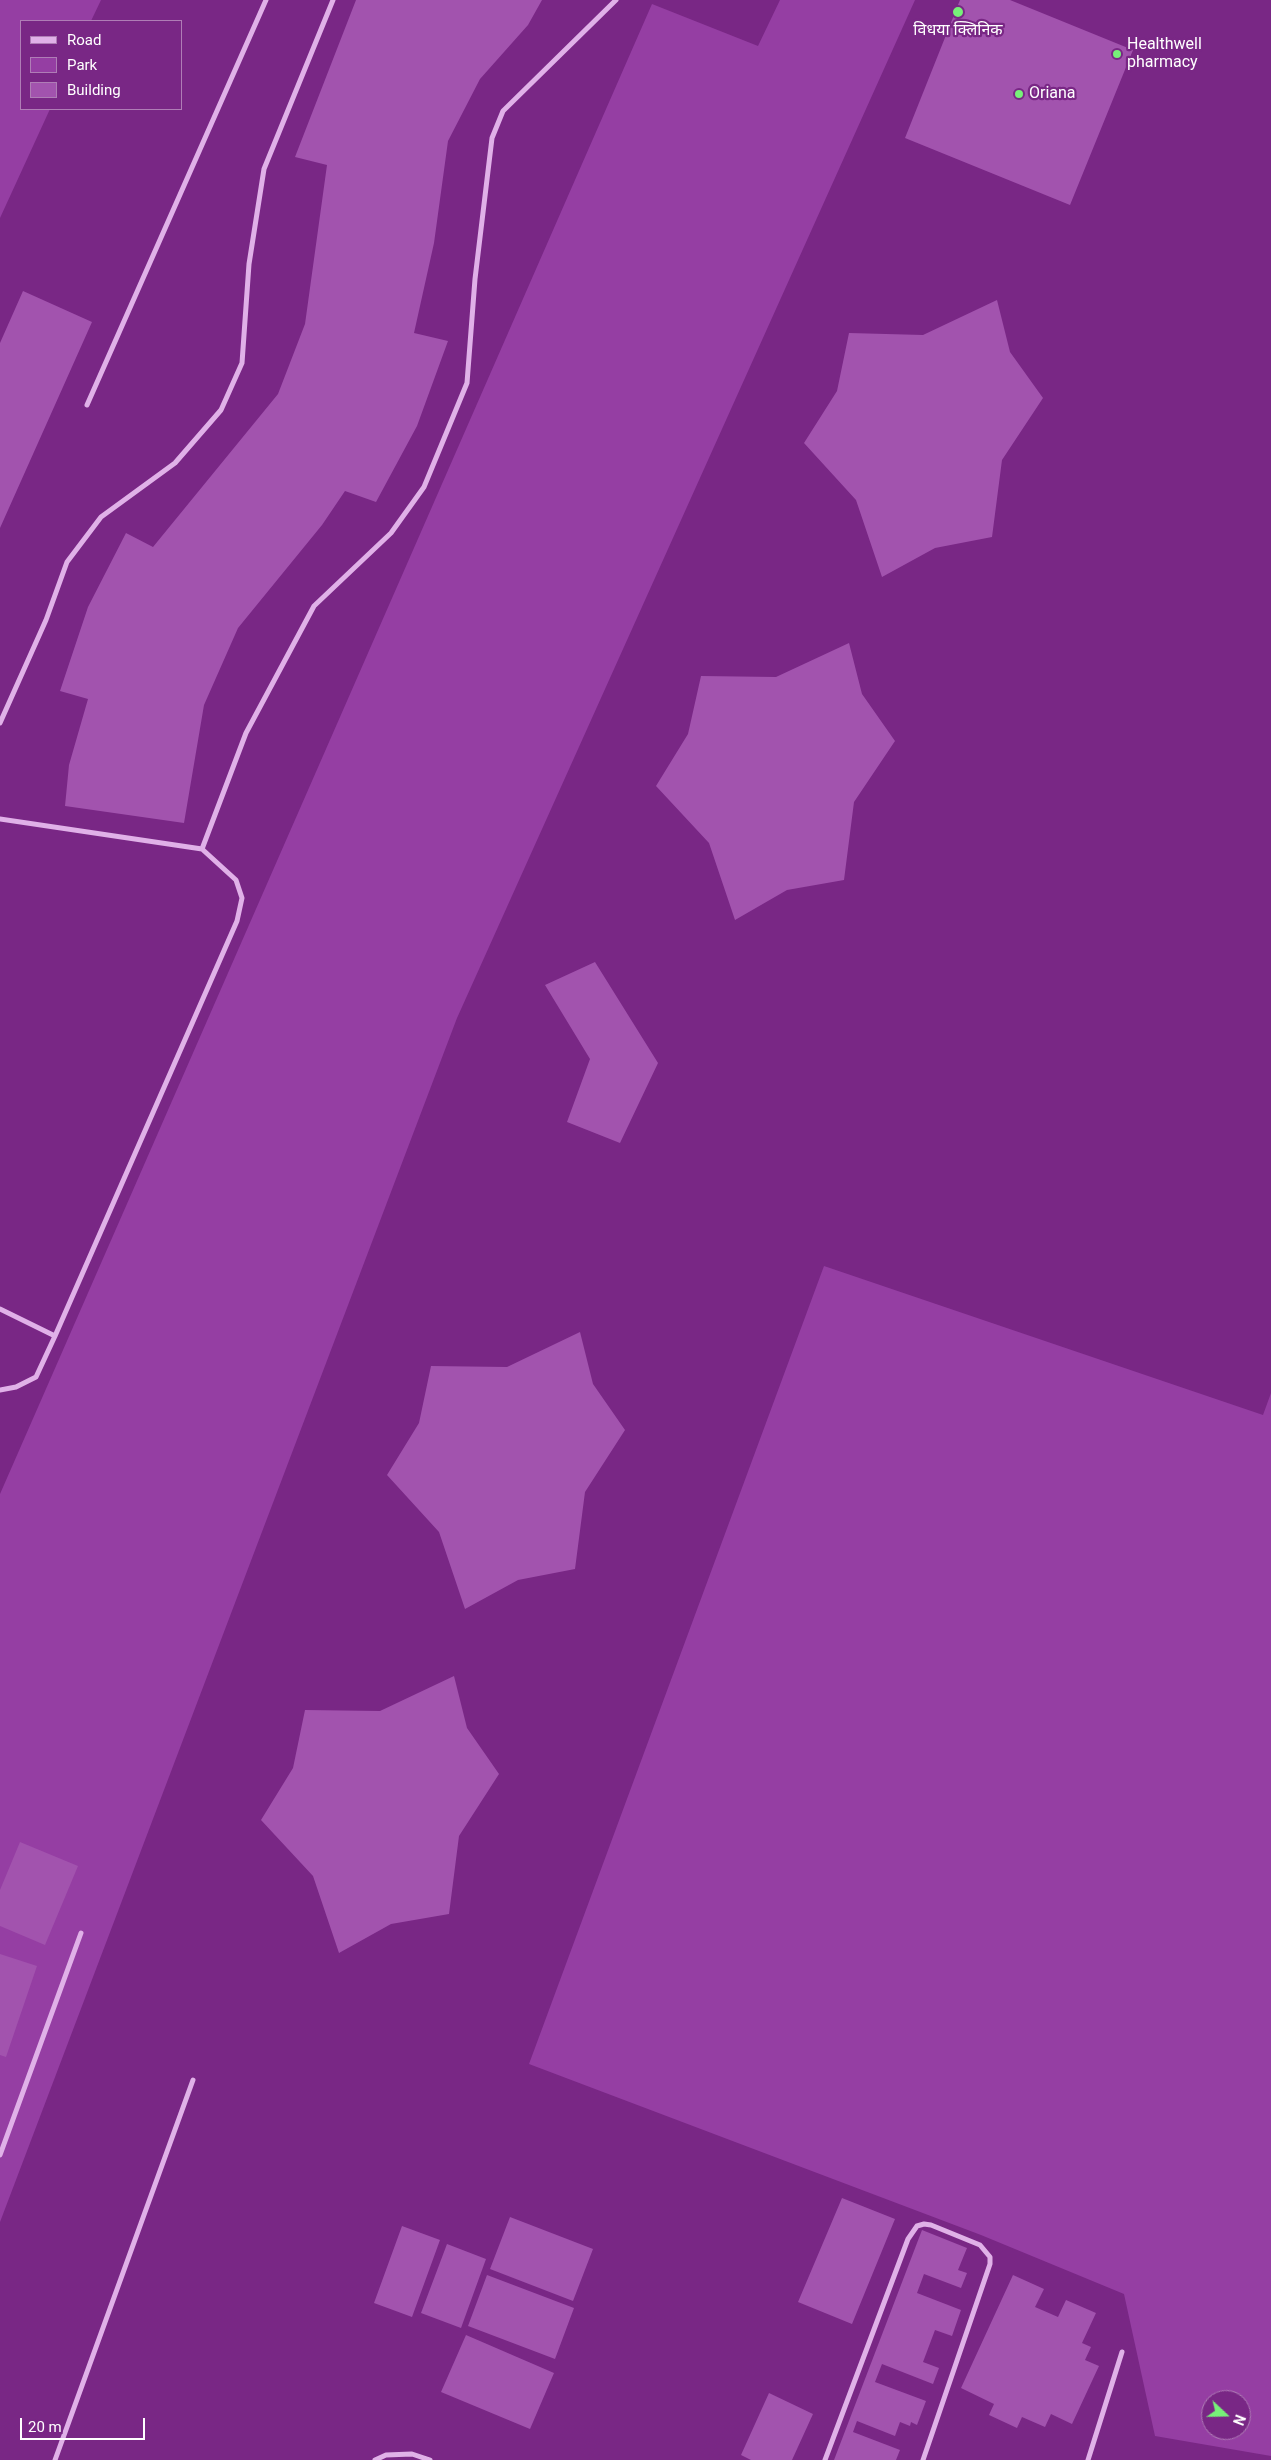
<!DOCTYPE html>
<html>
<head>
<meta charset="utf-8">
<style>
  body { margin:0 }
  #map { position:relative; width:1271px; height:2460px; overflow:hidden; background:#792785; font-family:Roboto,sans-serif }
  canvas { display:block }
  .legend { position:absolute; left:20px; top:20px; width:162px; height:90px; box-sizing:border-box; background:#792785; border:1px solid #af7db6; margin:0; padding:6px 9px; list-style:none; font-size:15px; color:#fff }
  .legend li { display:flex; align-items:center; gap:10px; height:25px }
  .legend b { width:25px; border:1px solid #af7db6 }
  .north { position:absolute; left:1201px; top:2390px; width:50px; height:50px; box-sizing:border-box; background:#792785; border:1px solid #af7db6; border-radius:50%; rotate:111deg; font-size:14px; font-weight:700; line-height:20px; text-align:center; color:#fff }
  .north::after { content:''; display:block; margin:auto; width:18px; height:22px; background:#77f079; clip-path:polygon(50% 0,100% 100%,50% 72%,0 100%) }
  .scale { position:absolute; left:20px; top:2418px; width:125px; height:22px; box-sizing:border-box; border:2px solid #fff; border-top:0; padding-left:6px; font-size:15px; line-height:18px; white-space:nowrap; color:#fff; -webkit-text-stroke:4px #792785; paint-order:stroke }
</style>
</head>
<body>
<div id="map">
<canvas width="1271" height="2460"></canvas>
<ul class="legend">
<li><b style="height:6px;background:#e0b1e8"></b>Road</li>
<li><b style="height:14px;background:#953ea3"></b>Park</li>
<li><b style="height:14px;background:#a253ae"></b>Building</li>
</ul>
<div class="north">N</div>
<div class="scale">20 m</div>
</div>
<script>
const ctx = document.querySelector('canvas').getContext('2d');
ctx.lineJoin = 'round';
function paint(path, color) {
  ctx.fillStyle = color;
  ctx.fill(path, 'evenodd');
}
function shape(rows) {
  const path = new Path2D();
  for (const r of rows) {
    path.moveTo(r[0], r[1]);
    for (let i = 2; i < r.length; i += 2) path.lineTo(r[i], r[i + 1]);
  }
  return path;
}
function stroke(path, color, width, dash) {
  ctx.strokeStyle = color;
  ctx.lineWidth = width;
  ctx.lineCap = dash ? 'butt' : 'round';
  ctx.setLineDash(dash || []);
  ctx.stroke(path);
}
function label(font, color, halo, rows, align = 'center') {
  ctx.font = font + ' Roboto,"Noto Sans Devanagari",sans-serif';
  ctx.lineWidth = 4.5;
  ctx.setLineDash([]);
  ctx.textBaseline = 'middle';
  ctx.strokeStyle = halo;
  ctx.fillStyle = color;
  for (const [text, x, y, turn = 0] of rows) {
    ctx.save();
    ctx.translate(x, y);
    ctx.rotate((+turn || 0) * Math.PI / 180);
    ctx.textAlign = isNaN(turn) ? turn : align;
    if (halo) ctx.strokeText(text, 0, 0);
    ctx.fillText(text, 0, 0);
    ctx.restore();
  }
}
const green = shape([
  [0,0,101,0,91,21,21,21,21,109,50,109,0,218],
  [780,0,915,0,457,1018,0,2222,0,1494,652,4,758,46],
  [824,1266,1263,1415,1271,1393,1271,2456,1155,2436,1124,2294,981,2235,529,2064],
  [1211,2400,1241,2400,1241,2430,1211,2430]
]);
const building = shape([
  [356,0,542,0,528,25,480,79,448,141,434,243,414,333,448,341,417,426,376,502,345,491,322,525,238,628,204,705,184,823,65,806,69,765,88,699,60,691,88,607,126,533,153,547,278,394,305,324,327,165,295,157],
  [960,0,1010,0,1133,50,1070,205,905,138],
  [23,291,92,322,0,528,0,343],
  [997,300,1010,352,1043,398,1002,460,992,537,935,548,882,577,856,500,804,443,837,391,849,333,923,335],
  [849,643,862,694,895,741,854,802,844,880,787,890,735,920,709,843,656,786,688,734,701,676,776,677],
  [595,962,658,1063,620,1143,567,1122,590,1059,545,985],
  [580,1332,593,1384,625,1430,585,1492,575,1569,518,1580,465,1609,439,1532,387,1475,419,1423,431,1366,507,1367],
  [454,1676,467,1728,499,1774,459,1836,449,1914,391,1924,339,1953,313,1876,261,1820,293,1768,305,1710,380,1711],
  [20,1842,78,1866,45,1945,0,1926,0,1890],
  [0,1954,37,1966,6,2057,0,2055],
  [842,2198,895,2219,852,2324,798,2302],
  [510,2217,593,2249,573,2301,490,2269],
  [402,2226,440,2240,412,2317,374,2303],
  [922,2230,967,2248,958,2270,967,2273,961,2288,924,2274,917,2293,961,2310,952,2336,935,2330,923,2362,939,2368,933,2384,882,2364,875,2382,926,2401,917,2425,911,2422,910,2426,900,2422,895,2436,857,2421,853,2432,900,2450,896,2460,834,2460],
  [447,2244,486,2259,461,2328,421,2313],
  [487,2275,574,2308,555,2359,468,2326],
  [1013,2275,1044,2289,1035,2307,1058,2317,1066,2300,1096,2313,1082,2343,1091,2347,1085,2360,1099,2366,1072,2424,1051,2414,1045,2427,1022,2417,1017,2428,989,2415,994,2404,961,2388],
  [466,2335,554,2373,530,2429,441,2392],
  [769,2393,813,2414,792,2460,751,2460,741,2455]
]);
const street = shape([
  [87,405,266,0],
  [0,723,46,620,67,562,101,517,175,463,221,410,242,363,249,264,264,169,333,0],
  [0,819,202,849],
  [0,1309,55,1336,237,921,242,898,236,880,202,849,246,733,314,606,391,533,424,487,467,383,475,279,492,138,503,111,616,0],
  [0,1390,16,1387,36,1377,55,1336],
  [0,2155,81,1933],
  [55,2460,193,2080],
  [375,2460,386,2455,412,2454,430,2460],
  [825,2460,908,2239,917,2226,924,2224,931,2225,980,2245,990,2257,990,2264,923,2460],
  [1088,2460,1122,2352]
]);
const markers = [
  [958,12,6,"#77f079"],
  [1117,54,5,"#77f079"],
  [1019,94,5,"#77f079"]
];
const poiNames = [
  ["विधया क्लिनिक",958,31,"center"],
  ["Healthwell",1127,45],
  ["pharmacy",1127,63],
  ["Oriana",1029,94]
];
paint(green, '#953ea3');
paint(building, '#a253ae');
stroke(street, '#e0b1e8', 5);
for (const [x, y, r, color] of markers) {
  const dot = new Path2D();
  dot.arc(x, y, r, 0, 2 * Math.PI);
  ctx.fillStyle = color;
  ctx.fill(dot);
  stroke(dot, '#792785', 2);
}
label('16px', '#fff', '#792785', poiNames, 'left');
</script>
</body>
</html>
